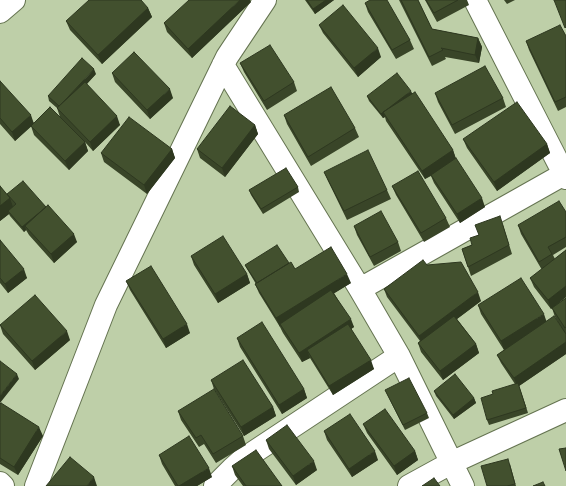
<!DOCTYPE html>
<html>
<head>
<meta charset="utf-8">
<style>
  body { margin:0 }
  canvas { display:block; background:#becfa8 }
</style>
</head>
<body>
<canvas width="566" height="486"></canvas>
<script>
const ctx = document.querySelector('canvas').getContext('2d');
ctx.lineJoin = 'round';
function shape(rows) {
  const path = new Path2D();
  for (const r of rows) {
    path.moveTo(r[0], r[1]);
    for (let i = 2; i < r.length; i += 2) path.lineTo(r[i], r[i + 1]);
  }
  return path;
}
function stroke(path, color, width, dash) {
  ctx.strokeStyle = color;
  ctx.lineWidth = width;
  ctx.lineCap = dash ? 'butt' : 'round';
  ctx.setLineDash(dash || []);
  ctx.stroke(path);
}
function paint(path, color) {
  ctx.fillStyle = color;
  ctx.fill(path, 'evenodd');
}
const minor = shape([
  [475,0,566,178],
  [0,12,14,0],
  [223,65,360,289,399,356,463,486],
  [360,289,566,173],
  [0,483,3,486],
  [36,486,106,305,227,57,265,0],
  [215,486,232,469,242,460,399,356],
  [409,486,451,463,566,410]
]);
const wall = shape([
  [305,0,334,0,315,14],
  [399,0,418,0,432,29,478,38,482,47,479,63,445,57,446,59,432,66],
  [425,0,467,0,469,5,437,22],
  [504,0,515,0,507,4],
  [251,2,192,58,167,32,164,23],
  [365,3,410,40,414,49,396,59,368,12],
  [148,8,152,17,102,64,70,30,66,21],
  [319,25,381,57,358,77,323,33],
  [566,36,566,107,558,111,529,50,526,41],
  [240,63,294,82,297,91,267,110,244,72],
  [112,73,173,98,150,119,115,82],
  [96,74,86,84,120,125,93,151,85,142,88,151,69,170,34,135,31,126,15,141,0,124,0,81,34,123,60,117,57,108,49,101,48,96],
  [435,93,503,98,506,107,455,134,438,102],
  [412,94,453,150,456,159,485,207,460,223,434,183,431,176,425,179,386,121,385,117,383,118,369,101,367,96],
  [284,115,355,128,359,137,311,166,287,124],
  [255,125,258,134,225,177,200,158,197,149],
  [463,139,547,144,550,153,497,191,467,148],
  [172,149,175,158,147,194,104,162,101,153],
  [324,172,387,190,391,199,347,220,328,181],
  [0,186,7,195,46,207,77,242,54,263,29,235,26,230,24,232,10,216,9,214,0,221],
  [392,186,446,218,450,227,424,242,396,195],
  [298,187,299,192,263,214,251,195,249,190],
  [566,212,566,247,553,255,555,259,566,250,566,297,557,304,566,298,566,354,519,386,528,413,489,425,487,420,493,394,515,384,501,363,497,355,504,350,481,314,478,305,546,321,562,329,555,317,552,308,551,309,534,287,530,278,542,270,521,234,518,225],
  [503,225,512,254,471,276,462,249,472,245,479,235],
  [354,226,398,242,401,251,374,266,357,235],
  [0,240,27,278,8,293,0,283],
  [191,256,247,274,250,283,218,303,194,265],
  [289,263,295,269,351,283,334,293,354,327,351,329,374,369,333,395,310,358,302,362,283,333,280,327,259,293,255,284,256,284,247,269,245,265],
  [427,265,481,301,457,319,476,344,479,353,443,380,421,352,418,343,420,341,387,297,384,289],
  [126,281,190,333,166,348,130,290],
  [0,325,70,340,35,370,3,334],
  [237,338,304,389,307,398,282,414,240,347],
  [211,380,273,407,276,416,244,436,214,389],
  [385,390,427,413,429,418,405,430],
  [434,391,474,398,476,403,454,419,436,396],
  [0,404,43,436,18,475,0,464],
  [178,411,243,436,246,445,216,463,204,444,199,447,181,420],
  [363,424,415,451,418,460,397,475,367,433],
  [324,431,378,460,352,477,327,440],
  [266,440,317,470,296,485,269,449],
  [159,455,212,477,197,486,175,486,162,464],
  [510,464,516,486,487,486],
  [232,466,282,486,243,486,235,475]
]);
const shadedWall = shape([
  [240,0,250,0,251,2,192,58,188,49],
  [326,0,334,0,315,14,313,9],
  [148,8,152,17,102,64,98,55],
  [478,38,482,47,479,63,475,55],
  [378,48,381,57,358,77,354,68],
  [94,69,96,74,62,112,60,107],
  [170,89,173,98,150,119,147,110],
  [411,91,413,95,383,112,385,117,383,118,381,114],
  [31,115,34,124,15,141,12,132],
  [117,116,120,125,93,151,90,142],
  [255,125,258,134,225,177,222,168],
  [85,142,88,151,69,170,65,161],
  [547,144,550,153,497,191,494,182],
  [172,149,175,158,147,194,144,185],
  [453,150,456,159,425,179,422,171],
  [10,198,14,210,8,211,9,214,0,221,0,206],
  [482,198,485,207,460,223,457,214],
  [46,207,47,211,25,226,26,230,24,232,22,227],
  [74,234,77,242,54,263,51,254],
  [24,269,27,278,8,293,5,284],
  [247,274,250,283,218,303,215,294],
  [347,274,351,283,281,326,280,324,280,327,276,318],
  [566,286,566,297,551,309,548,300],
  [478,292,481,301,422,345,419,336],
  [544,314,547,323,504,350,501,341],
  [351,319,354,327,311,357,307,350,310,358,302,362,299,353],
  [187,324,190,333,166,348,163,339],
  [67,331,70,340,35,370,32,361],
  [566,342,566,354,519,386,528,413,514,378],
  [476,344,479,353,443,380,440,371],
  [371,360,374,369,333,395,329,386],
  [17,374,19,379,0,403,0,396],
  [304,389,307,398,282,414,279,405],
  [474,398,476,403,454,419,453,415],
  [273,407,276,416,244,436,241,427],
  [39,427,43,436,18,475,14,467],
  [375,451,378,460,352,477,349,469],
  [415,451,418,460,397,475,394,466],
  [314,461,317,470,296,485,293,476],
  [209,468,212,477,197,486,179,486],
  [94,477,97,486,87,486]
]);
const building = shape([
  [89,0,141,0,148,8,98,55,66,21,89,0],
  [189,0,240,0,188,49,164,23,189,0],
  [307,0,326,0,313,9,307,0],
  [370,0,387,0,410,40,392,50,365,3,370,0],
  [401,0,418,0,432,29,478,38,475,55,441,48,443,50,429,57,401,0],
  [426,0,458,0,434,13,426,0],
  [554,0,566,0,566,27,565,28,554,0],
  [343,5,378,48,354,68,319,25,343,5],
  [560,25,566,36,566,97,555,102,526,41,560,25],
  [270,45,294,82,264,101,240,63,270,45],
  [134,52,170,89,147,110,112,73,134,52],
  [82,58,94,69,68,97,59,106,48,96,82,58],
  [485,66,503,98,452,125,435,93,485,66],
  [397,73,411,91,381,114,367,96,397,73],
  [0,81,31,115,12,132,0,118,0,81],
  [85,82,117,116,90,142,57,108,85,82],
  [331,87,355,128,308,157,284,115,331,87],
  [415,92,453,150,422,171,383,112,415,92],
  [517,102,547,144,494,182,463,139,517,102],
  [230,106,255,125,222,168,197,149,230,106],
  [50,107,85,142,65,161,31,126,50,107],
  [129,117,172,149,144,185,101,153,129,117],
  [368,150,387,190,344,211,324,172,368,150],
  [456,158,482,198,457,214,431,175,456,158],
  [286,168,298,187,261,209,249,190,286,168],
  [418,171,446,218,421,233,392,186,418,171],
  [23,181,46,207,22,227,8,211,16,204,7,194,23,181],
  [0,186,10,198,0,206,0,186],
  [559,201,566,212,566,237,548,247,552,254,539,262,518,225,559,201],
  [48,205,74,234,51,254,25,226,48,205],
  [381,211,398,242,370,257,354,226,381,211],
  [500,216,509,245,468,267,462,249,472,245,470,238,479,235,475,225,500,216],
  [223,236,247,274,215,294,191,256,223,236],
  [0,240,24,269,5,284,0,278,0,240],
  [277,245,289,263,257,283,245,265,277,245],
  [331,247,347,274,276,318,255,284,291,262,295,269,331,247],
  [566,250,566,286,548,300,530,278,566,250],
  [423,260,427,265,461,262,478,292,419,336,384,289,423,260],
  [151,266,187,324,163,339,126,281,151,266],
  [521,278,544,314,501,341,478,305,521,278],
  [331,290,351,319,299,353,280,324,331,290],
  [35,295,67,331,32,361,0,325,35,295],
  [566,298,566,327,565,328,552,308,566,298],
  [454,316,476,344,440,371,418,343,454,316],
  [554,316,566,334,566,342,514,378,497,355,554,316],
  [262,322,304,389,279,405,237,338,262,322],
  [348,324,371,360,329,386,307,350,348,324],
  [243,360,273,407,241,427,211,380,243,360],
  [0,361,17,374,0,396,0,361],
  [455,374,474,398,453,415,434,391,455,374],
  [409,378,427,413,403,425,385,390,409,378],
  [518,383,526,408,487,420,481,398,493,394,492,391,518,383],
  [214,389,243,436,213,454,201,435,196,438,178,411,214,389],
  [1,403,39,427,14,467,0,458,0,404,1,403],
  [385,409,415,451,394,466,363,424,385,409],
  [350,414,375,451,349,469,324,431,350,414],
  [287,425,314,461,293,476,266,440,287,425],
  [189,436,209,468,179,486,178,486,159,455,189,436],
  [566,448,566,471,559,449,566,448],
  [256,450,282,486,246,486,232,466,256,450],
  [70,457,94,477,87,486,46,486,70,457],
  [508,459,515,484,507,486,487,486,481,466,508,459],
  [434,478,440,486,422,486,434,478],
  [543,482,545,486,533,486,543,482]
]);
stroke(minor, '#657451', 24);
stroke(minor, '#fff', 22);
paint(wall, '#394528');
paint(shadedWall, '#2e3820');
paint(building, '#42502e');
stroke(building, '#2e3820', 1);
</script>
</body>
</html>
